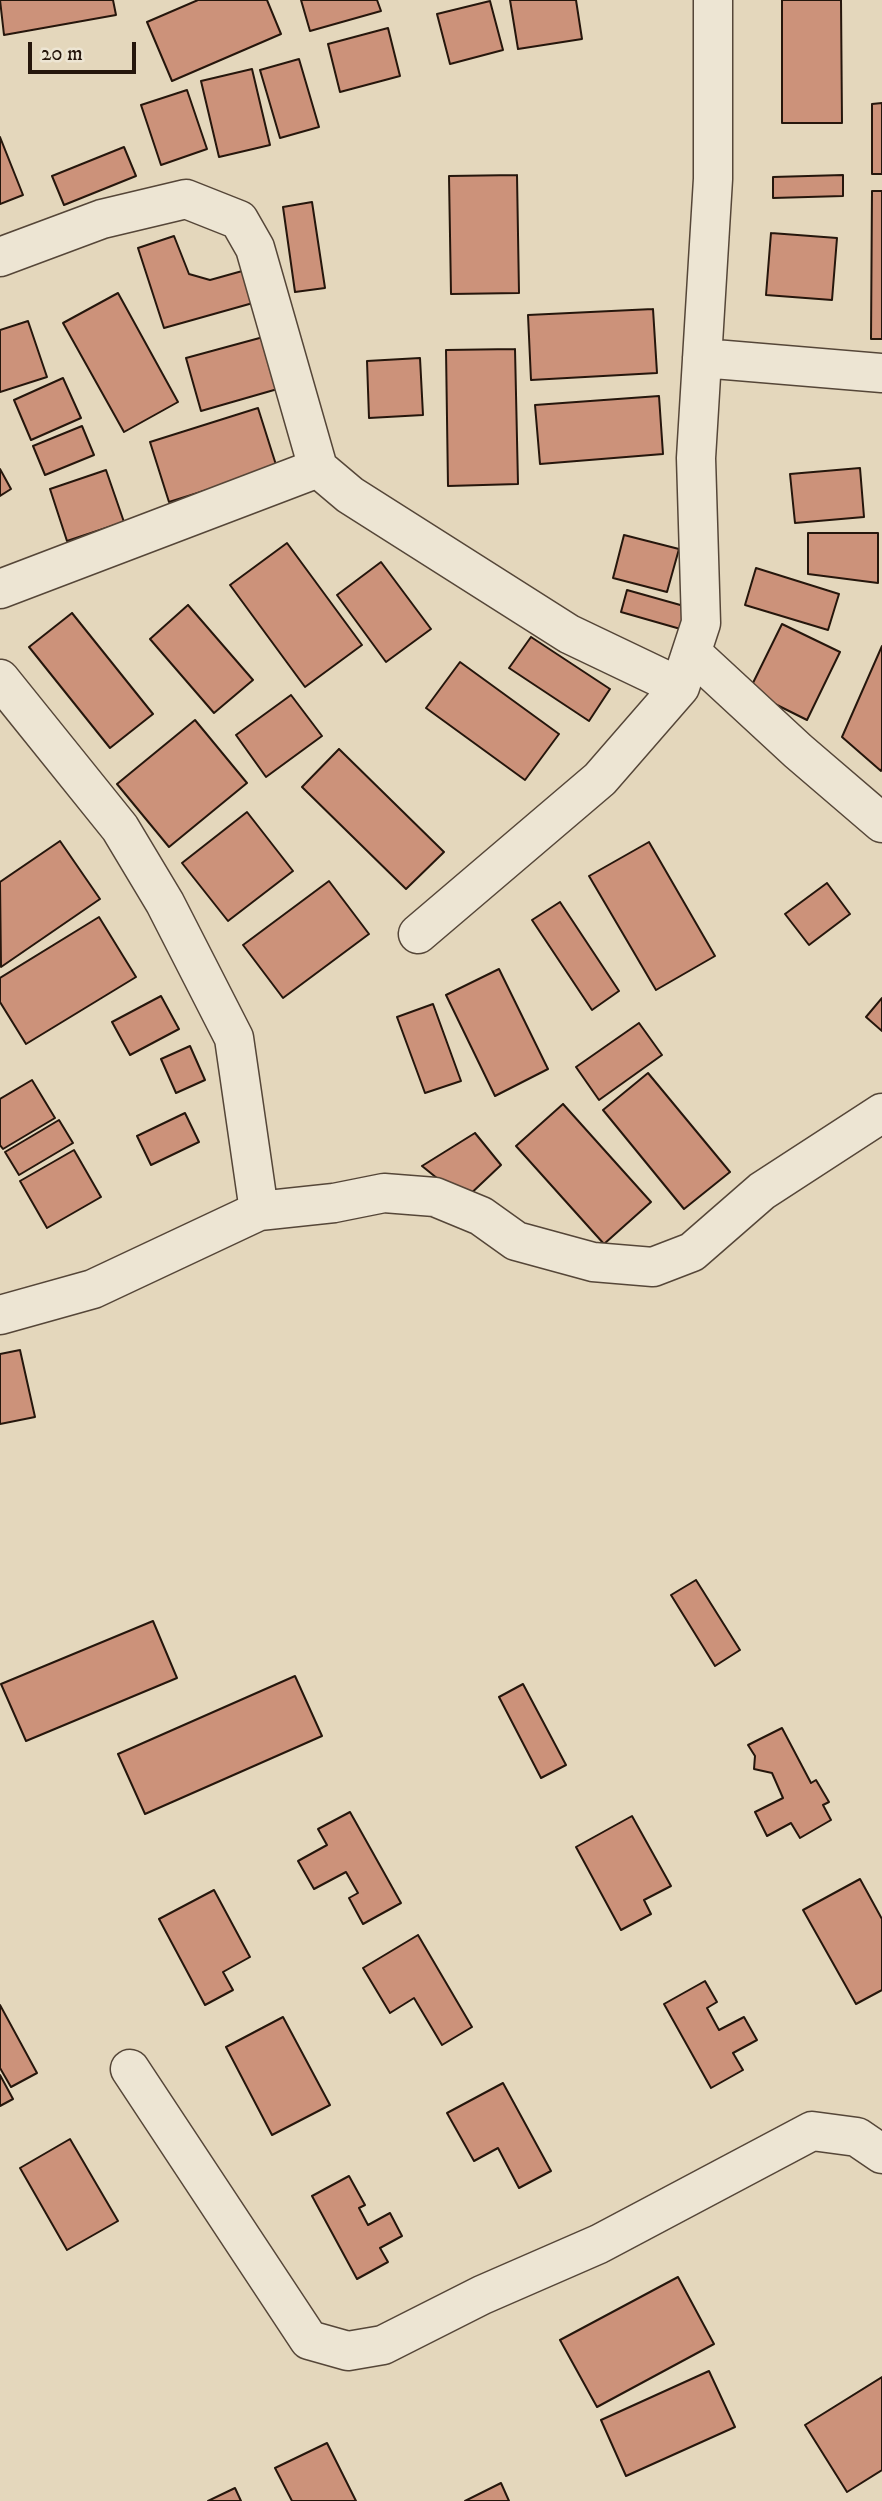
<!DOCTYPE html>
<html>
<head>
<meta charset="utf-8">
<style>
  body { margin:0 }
  #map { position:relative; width:882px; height:2501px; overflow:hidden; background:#e4d7bc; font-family:"IM FELL DW Pica",serif }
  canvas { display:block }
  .scale { position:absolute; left:28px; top:42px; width:108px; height:32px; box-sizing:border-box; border:4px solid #25160c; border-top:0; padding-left:9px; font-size:21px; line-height:24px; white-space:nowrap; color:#25160c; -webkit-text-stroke:5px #ede5d3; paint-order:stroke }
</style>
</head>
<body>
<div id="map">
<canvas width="882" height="2501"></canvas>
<div class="scale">20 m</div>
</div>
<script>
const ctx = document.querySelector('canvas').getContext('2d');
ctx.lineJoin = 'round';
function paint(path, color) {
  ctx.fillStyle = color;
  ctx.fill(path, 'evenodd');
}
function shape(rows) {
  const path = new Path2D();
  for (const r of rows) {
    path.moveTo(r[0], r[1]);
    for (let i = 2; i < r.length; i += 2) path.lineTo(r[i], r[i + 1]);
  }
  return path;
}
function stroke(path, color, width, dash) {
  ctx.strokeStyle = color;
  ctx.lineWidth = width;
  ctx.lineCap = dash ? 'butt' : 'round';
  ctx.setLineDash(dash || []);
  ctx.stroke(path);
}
const building = shape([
  [0,0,113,0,116,15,4,35,0,0],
  [198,0,267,0,281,34,172,81,147,22,198,0],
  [301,0,377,0,381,11,310,31,301,0],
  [510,0,576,0,582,39,518,49,510,0],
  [782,0,841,0,842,123,782,123,782,0],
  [490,1,503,50,450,64,437,14,490,1],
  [388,28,400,76,340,92,328,44,388,28],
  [299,59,319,127,280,138,260,70,299,59],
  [252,69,270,145,219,157,201,81,252,69],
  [187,90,207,149,161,165,141,105,187,90],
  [882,103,882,174,872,174,872,104,882,103],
  [0,137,23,195,0,204,0,137],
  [124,147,136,176,64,205,52,176,124,147],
  [517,175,519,293,451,294,449,176,517,175],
  [843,175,843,196,773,198,773,177,843,175],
  [872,191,882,191,882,339,871,339,872,191],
  [312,202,325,288,295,292,283,207,312,202],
  [771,233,837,238,832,300,766,295,771,233],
  [174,236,189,274,210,280,253,268,260,301,164,328,138,248,174,236],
  [118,293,178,402,124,432,63,323,118,293],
  [653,309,657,373,531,380,528,315,653,309],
  [28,321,47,377,0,392,0,330,28,321],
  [267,336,281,388,201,411,186,358,267,336],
  [515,349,518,484,448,486,446,350,515,349],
  [420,358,423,415,369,418,367,361,420,358],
  [63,378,81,418,31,440,14,400,63,378],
  [659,396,663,454,540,464,535,405,659,396],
  [258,408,277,468,169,502,150,442,258,408],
  [82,426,94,455,45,475,33,446,82,426],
  [860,468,864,517,795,523,790,474,860,468],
  [0,469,11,489,0,496,0,469],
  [106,470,124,522,67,541,50,489,106,470],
  [808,533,878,533,878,583,808,574,808,533],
  [624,535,679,549,667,592,613,578,624,535],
  [287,543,362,645,305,687,230,585,287,543],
  [381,562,431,629,386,662,337,595,381,562],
  [756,568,839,594,828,630,745,605,756,568],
  [627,590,691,608,684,630,621,612,627,590],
  [188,605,253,680,214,713,150,639,188,605],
  [72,613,153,714,110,748,29,647,72,613],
  [782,624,840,652,807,720,749,691,782,624],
  [531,637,610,689,589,721,509,668,531,637],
  [882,646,882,768,881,771,842,737,882,646],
  [460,662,559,734,525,780,426,708,460,662],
  [291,695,322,736,266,777,236,735,291,695],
  [195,720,247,783,169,847,117,784,195,720],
  [339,749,444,852,406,889,302,787,339,749],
  [247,812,293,871,228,921,182,863,247,812],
  [60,841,100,899,1,967,0,882,60,841],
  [649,842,715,956,656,990,589,876,649,842],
  [329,881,369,934,283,998,243,945,329,881],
  [827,883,850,914,809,945,785,914,827,883],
  [560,902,619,991,592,1010,532,920,560,902],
  [99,917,136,977,26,1044,0,1002,0,978,99,917],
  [499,969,548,1069,495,1096,446,995,499,969],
  [161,996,179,1029,130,1055,112,1022,161,996],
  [882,998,882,1031,866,1017,882,998],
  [433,1004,461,1081,425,1093,397,1017,433,1004],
  [639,1023,662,1055,599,1100,576,1067,639,1023],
  [190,1046,205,1080,176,1093,161,1059,190,1046],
  [648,1073,730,1172,684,1209,603,1110,648,1073],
  [32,1080,55,1118,3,1149,0,1145,0,1099,32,1080],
  [563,1104,651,1202,604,1244,516,1146,563,1104],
  [185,1113,199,1142,151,1165,137,1136,185,1113],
  [59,1120,73,1143,19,1175,5,1152,59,1120],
  [475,1133,501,1165,464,1200,422,1166,475,1133],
  [74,1150,101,1197,47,1228,20,1181,74,1150],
  [20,1350,35,1417,0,1424,0,1354,20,1350],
  [696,1580,740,1650,715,1666,671,1595,696,1580],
  [153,1621,177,1678,26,1741,1,1684,153,1621],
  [295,1676,322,1736,145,1814,118,1754,295,1676],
  [523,1684,566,1765,541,1778,499,1697,523,1684],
  [782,1728,811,1783,816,1780,829,1802,823,1805,831,1820,800,1838,791,1823,767,1836,755,1812,783,1798,772,1773,754,1769,755,1756,748,1745,782,1728],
  [350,1812,401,1903,363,1924,349,1898,358,1893,346,1872,314,1889,298,1861,327,1845,318,1829,350,1812],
  [632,1816,671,1886,644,1900,651,1914,621,1930,576,1847,632,1816],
  [860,1879,882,1919,882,1990,856,2004,803,1910,860,1879],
  [214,1890,250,1957,223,1972,233,1990,205,2005,159,1919,214,1890],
  [418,1935,472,2027,442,2045,414,1998,390,2013,363,1968,418,1935],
  [705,1981,717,2002,707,2008,719,2030,744,2017,757,2040,733,2053,743,2070,711,2088,664,2004,705,1981],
  [0,2005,37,2073,11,2087,0,2068,0,2005],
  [283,2017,330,2105,272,2135,226,2047,283,2017],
  [0,2075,13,2099,0,2106,0,2075],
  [503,2083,551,2171,519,2188,498,2148,474,2161,447,2113,503,2083],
  [70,2139,118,2221,67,2250,20,2168,70,2139],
  [349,2176,365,2205,359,2208,368,2225,390,2213,402,2236,380,2248,388,2262,357,2279,312,2196,349,2176],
  [678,2277,714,2344,597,2407,560,2340,678,2277],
  [709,2371,735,2427,626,2476,601,2420,709,2371],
  [882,2377,882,2470,847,2492,805,2425,882,2377],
  [327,2443,356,2501,292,2501,275,2468,327,2443],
  [501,2483,509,2501,465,2501,501,2483],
  [235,2488,241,2501,208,2501,235,2488]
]);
const minor = shape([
  [0,257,102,219,186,199,239,220,255,248,318,468,350,495,569,634,680,687],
  [702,358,882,373],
  [0,589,318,468],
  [692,653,798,751,882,823],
  [0,679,120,828,165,903,234,1038,259,1211],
  [418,934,600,779,680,687,701,623,696,458,713,179,713,0],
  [0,1315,93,1289,259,1211,334,1203,384,1193,435,1197,481,1216,516,1241,593,1262,653,1267,692,1252,762,1191,882,1113],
  [130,2069,309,2340,348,2351,383,2345,482,2295,599,2244,812,2131,857,2137,882,2154]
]);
paint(building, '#cc927a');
stroke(building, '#25160c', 2);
stroke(minor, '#554638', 41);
stroke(minor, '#ede5d3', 38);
</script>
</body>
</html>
